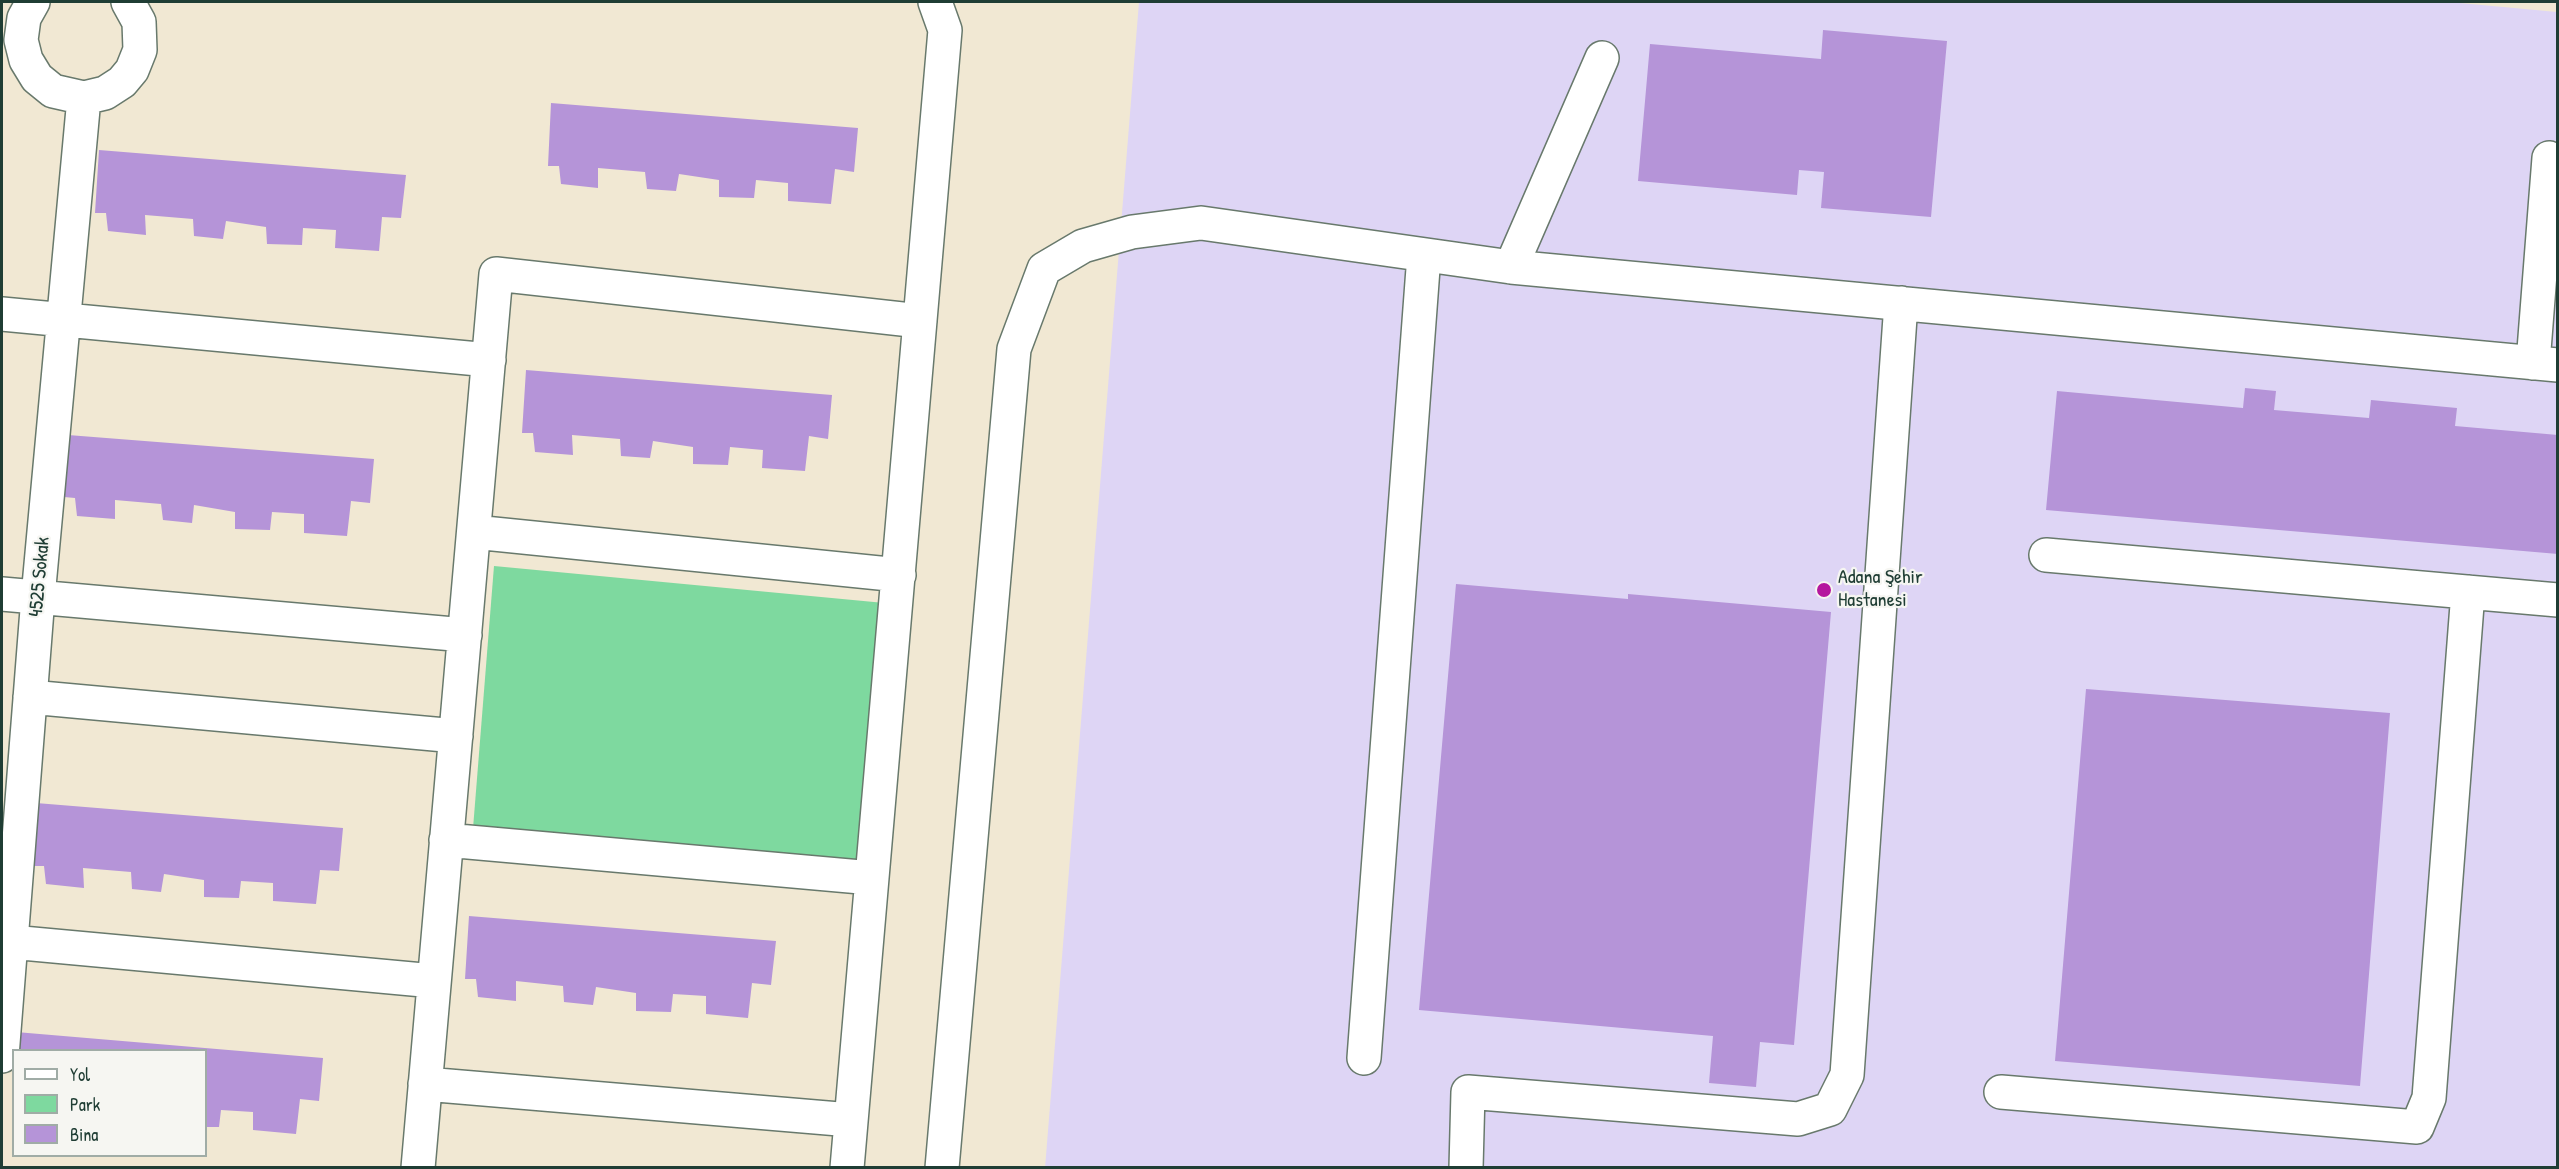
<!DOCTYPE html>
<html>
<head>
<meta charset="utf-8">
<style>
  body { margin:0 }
  #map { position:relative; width:2559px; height:1169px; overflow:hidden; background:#f1e8d3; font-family:"Patrick Hand",sans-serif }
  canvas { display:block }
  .frame { position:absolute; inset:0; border:3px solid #1f3d34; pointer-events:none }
  .legend { position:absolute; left:12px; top:1049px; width:195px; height:108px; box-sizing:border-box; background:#f6f6f2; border:2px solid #a0aca6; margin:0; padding:8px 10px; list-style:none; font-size:18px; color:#1f3d34 }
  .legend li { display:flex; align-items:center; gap:12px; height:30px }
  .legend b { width:30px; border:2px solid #a0aca6 }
</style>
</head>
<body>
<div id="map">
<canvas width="2559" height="1169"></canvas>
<div class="frame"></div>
<ul class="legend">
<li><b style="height:8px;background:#fff"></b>Yol</li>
<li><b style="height:16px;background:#7ed99f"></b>Park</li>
<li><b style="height:16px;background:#b594d8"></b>Bina</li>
</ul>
</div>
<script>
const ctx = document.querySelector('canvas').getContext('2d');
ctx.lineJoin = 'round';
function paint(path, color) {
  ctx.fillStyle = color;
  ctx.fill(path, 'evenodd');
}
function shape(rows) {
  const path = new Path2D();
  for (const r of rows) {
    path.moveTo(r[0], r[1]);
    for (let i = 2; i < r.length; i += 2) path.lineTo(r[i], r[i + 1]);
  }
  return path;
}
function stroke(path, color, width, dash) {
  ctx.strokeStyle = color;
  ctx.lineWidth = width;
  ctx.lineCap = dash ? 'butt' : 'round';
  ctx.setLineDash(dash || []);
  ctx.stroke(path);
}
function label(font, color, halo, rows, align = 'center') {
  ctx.font = font + ' "Patrick Hand",sans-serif';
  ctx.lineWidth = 4.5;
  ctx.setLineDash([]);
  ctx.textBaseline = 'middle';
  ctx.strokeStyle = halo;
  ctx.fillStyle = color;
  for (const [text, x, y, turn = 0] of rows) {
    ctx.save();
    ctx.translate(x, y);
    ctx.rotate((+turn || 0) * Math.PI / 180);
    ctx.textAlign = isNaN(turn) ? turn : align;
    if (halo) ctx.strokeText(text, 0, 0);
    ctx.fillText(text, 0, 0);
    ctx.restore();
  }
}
const built = shape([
  [1139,2,2449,2,2557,12,2557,1167,1045,1168]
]);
const green = shape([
  [494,566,895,604,871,872,472,841]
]);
const building = shape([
  [1823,30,1947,41,1931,217,1821,208,1824,172,1799,170,1797,195,1638,181,1650,44,1821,59],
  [551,103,858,128,854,172,835,169,831,204,788,201,788,183,756,180,754,198,719,197,719,180,679,174,676,191,647,189,645,172,598,168,598,188,561,184,559,166,548,166],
  [99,150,406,175,401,218,382,217,379,251,335,248,336,230,303,228,302,245,267,244,266,227,226,221,223,239,194,236,193,219,145,215,146,235,108,231,106,213,95,213],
  [526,370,832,395,828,439,809,436,805,471,762,468,763,450,730,447,728,465,693,464,693,447,653,441,650,458,621,456,620,439,572,435,573,455,535,452,533,433,522,433],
  [2245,388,2276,391,2274,410,2369,418,2371,400,2457,408,2455,426,2558,435,2558,554,2046,510,2057,391,2243,408],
  [68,435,374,459,370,503,351,501,347,536,304,533,304,514,272,512,270,530,235,529,235,512,194,505,192,523,163,520,161,504,115,500,115,519,77,516,75,498,64,497],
  [1456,584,1628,599,1628,594,1831,612,1794,1045,1760,1042,1756,1087,1709,1083,1713,1036,1419,1010],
  [2086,689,2390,713,2360,1086,2055,1061],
  [36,803,343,828,339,871,320,870,316,904,273,901,273,883,241,881,239,898,204,897,204,880,164,874,161,892,132,889,131,872,83,868,84,888,46,884,44,866,33,866],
  [469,916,776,941,771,985,752,983,748,1018,706,1014,706,996,673,994,671,1012,636,1011,636,993,596,987,593,1005,564,1002,563,986,516,981,516,1001,478,997,476,979,465,979],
  [16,1032,323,1058,319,1101,300,1099,296,1134,253,1130,253,1112,221,1110,219,1127,206,1127,206,1050,15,1050]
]);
const minor = shape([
  [33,2,24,18,21,40,26,60,37,78,53,91,84,98,105,93,122,82,132,70,140,50,139,22,128,2],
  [1511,267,1602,58],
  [2,314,489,360],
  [2533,363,2549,158],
  [474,532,899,575],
  [2046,555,2558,600],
  [2,594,465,635],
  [30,697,456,736],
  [446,840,872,878],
  [11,942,434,981],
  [2,1056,38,597,84,98],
  [1364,1058,1424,255],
  [425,1084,851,1120],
  [2001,1092,2417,1127,2429,1098,2468,592],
  [418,1168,496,274,920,321],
  [847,1168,945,30,935,2],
  [942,1168,1014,349,1044,269,1083,246,1132,232,1201,223,1511,267,2558,365],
  [1466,1168,1468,1092,1798,1119,1830,1109,1847,1075,1901,303]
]);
const markers = [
  [1824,590,8,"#b5179e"]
];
const streetNames = [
  ["4525 Sokak",40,577,-85]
];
const poiNames = [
  ["Adana Şehir",1838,578],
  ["Hastanesi",1838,601]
];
paint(built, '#ded5f5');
paint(green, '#7ed99f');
paint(building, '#b594d8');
stroke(minor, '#68796c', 36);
stroke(minor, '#fff', 33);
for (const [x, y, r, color] of markers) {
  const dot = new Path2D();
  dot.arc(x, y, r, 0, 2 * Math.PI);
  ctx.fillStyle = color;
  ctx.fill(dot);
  stroke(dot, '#f6f6f2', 2);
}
label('20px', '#1f3d34', '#f6f6f2', streetNames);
label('20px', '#1f3d34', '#f6f6f2', poiNames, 'left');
</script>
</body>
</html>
